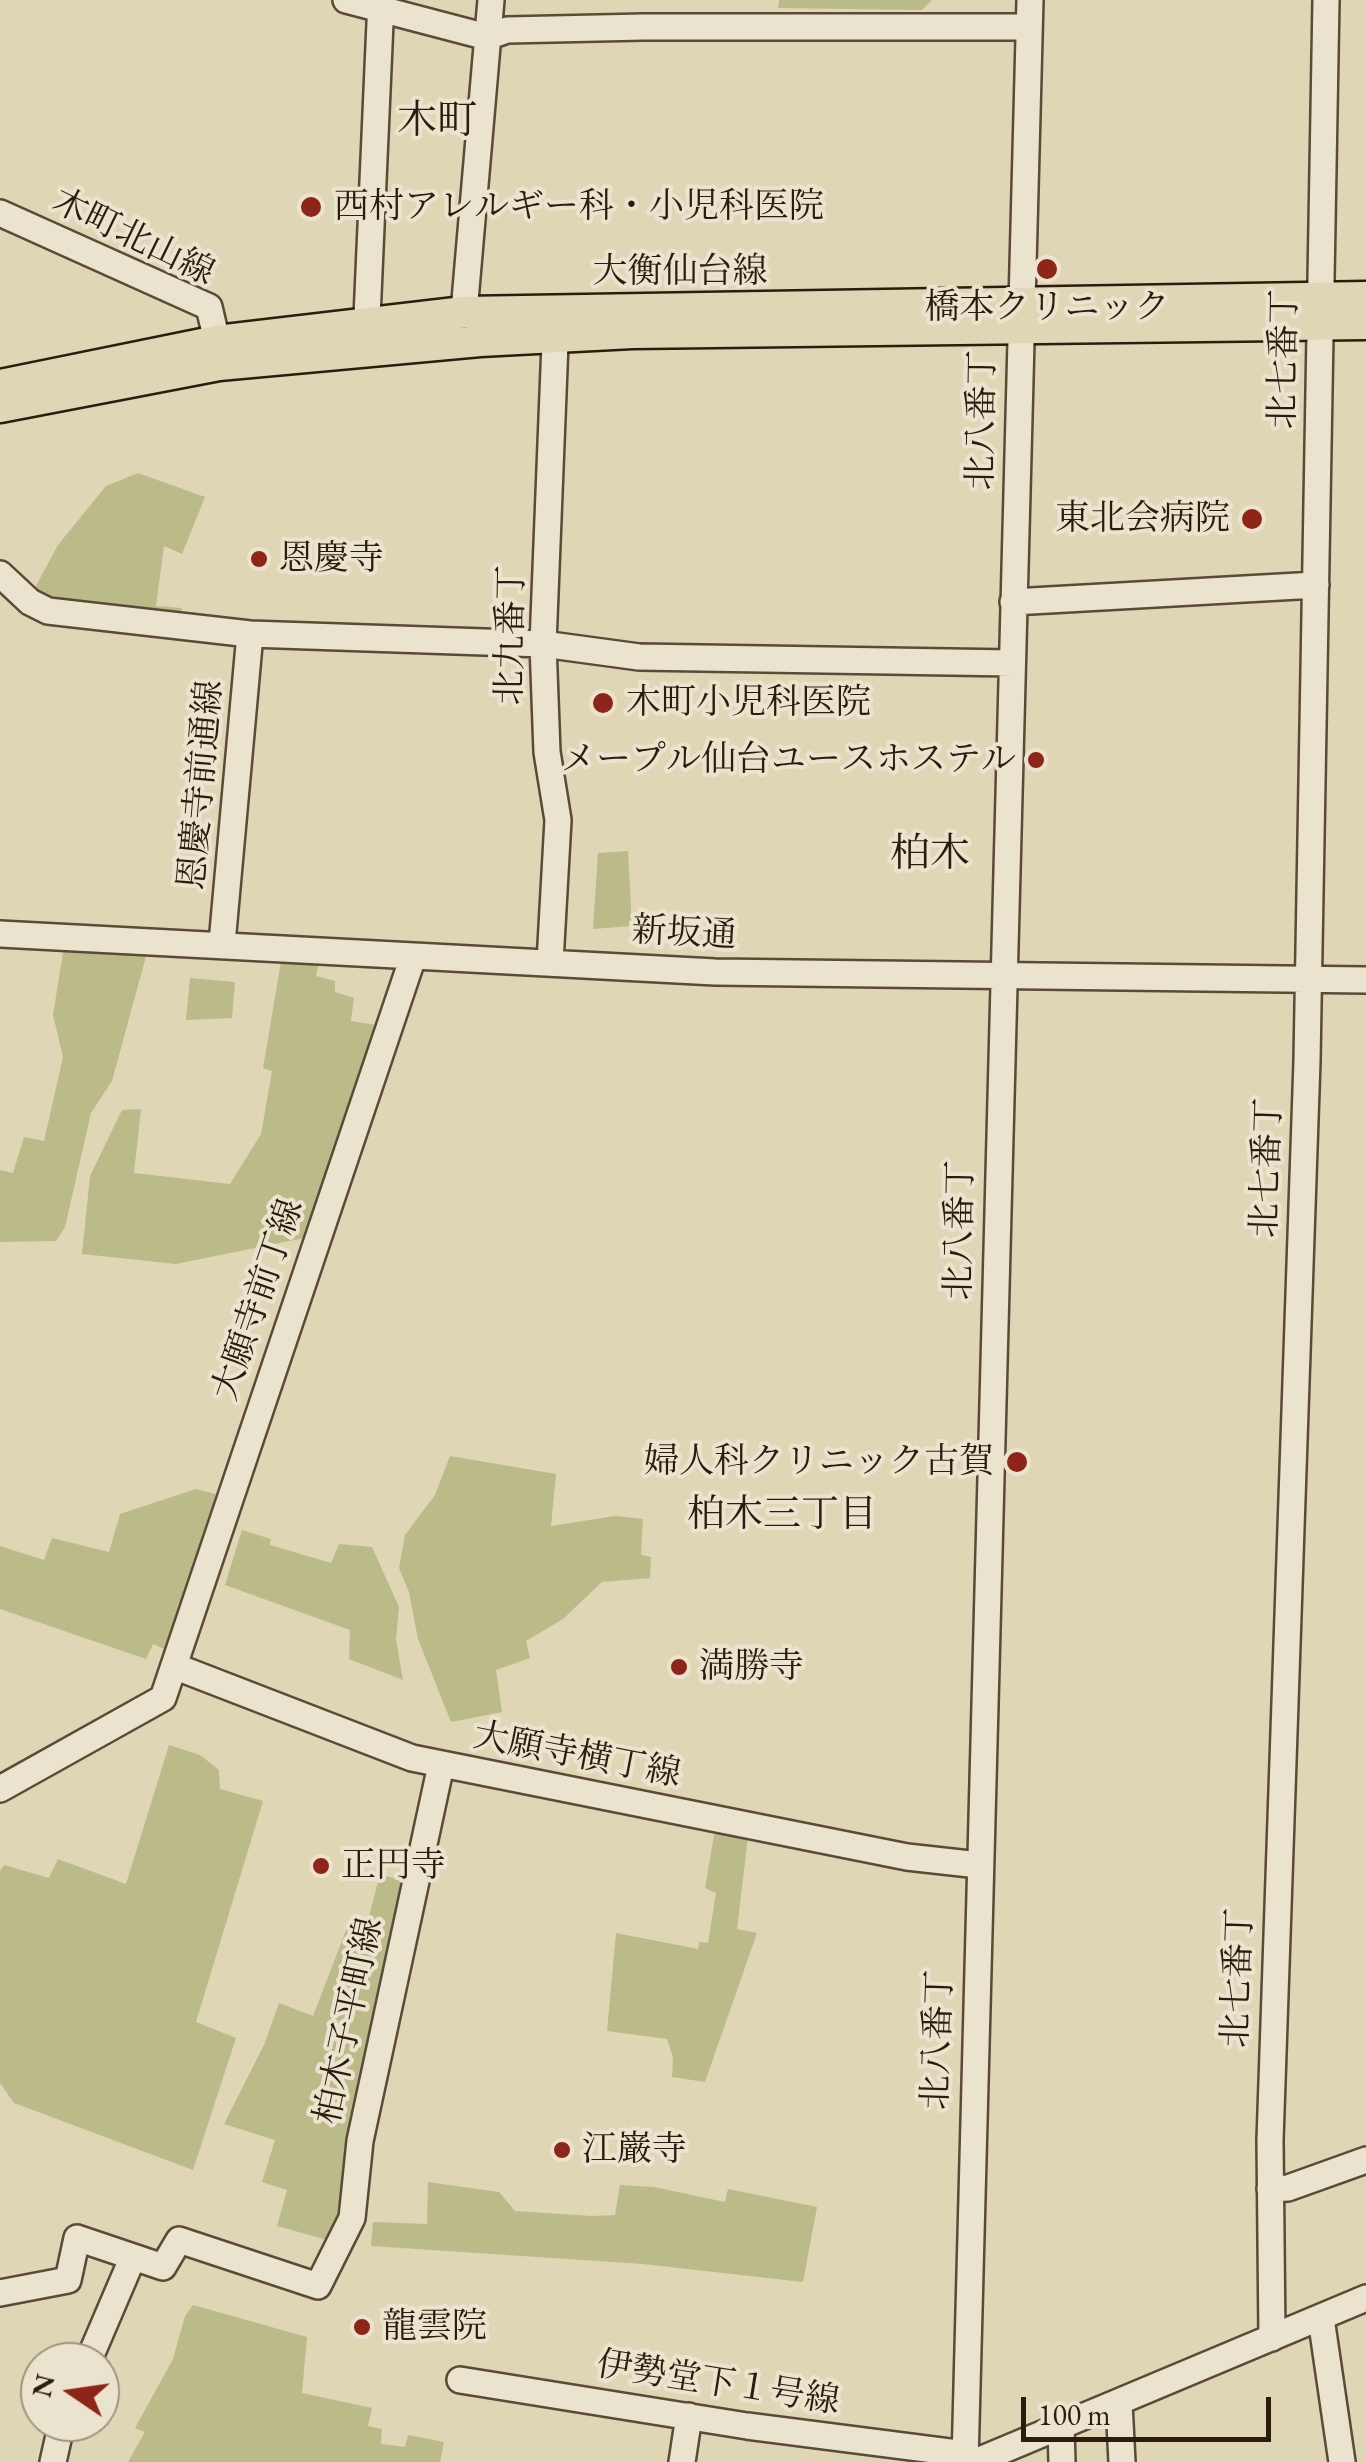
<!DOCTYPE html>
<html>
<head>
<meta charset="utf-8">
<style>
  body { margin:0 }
  #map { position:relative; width:1366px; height:2462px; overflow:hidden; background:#dfd6b5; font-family:"EB Garamond",serif }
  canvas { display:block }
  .north { position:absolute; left:20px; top:2342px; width:100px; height:100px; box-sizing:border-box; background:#eae4cf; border:2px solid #9e9481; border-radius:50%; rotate:283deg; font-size:28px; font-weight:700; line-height:40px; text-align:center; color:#2d1c0d }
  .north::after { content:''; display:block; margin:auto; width:35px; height:45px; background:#8f2418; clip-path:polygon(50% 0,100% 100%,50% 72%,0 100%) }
  .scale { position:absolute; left:1021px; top:2397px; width:250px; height:45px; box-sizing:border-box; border:5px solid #2d1c0d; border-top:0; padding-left:12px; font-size:30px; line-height:35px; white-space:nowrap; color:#2d1c0d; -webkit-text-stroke:8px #eae4cf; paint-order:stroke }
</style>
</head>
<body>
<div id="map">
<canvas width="1366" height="2462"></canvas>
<div class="north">N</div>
<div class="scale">100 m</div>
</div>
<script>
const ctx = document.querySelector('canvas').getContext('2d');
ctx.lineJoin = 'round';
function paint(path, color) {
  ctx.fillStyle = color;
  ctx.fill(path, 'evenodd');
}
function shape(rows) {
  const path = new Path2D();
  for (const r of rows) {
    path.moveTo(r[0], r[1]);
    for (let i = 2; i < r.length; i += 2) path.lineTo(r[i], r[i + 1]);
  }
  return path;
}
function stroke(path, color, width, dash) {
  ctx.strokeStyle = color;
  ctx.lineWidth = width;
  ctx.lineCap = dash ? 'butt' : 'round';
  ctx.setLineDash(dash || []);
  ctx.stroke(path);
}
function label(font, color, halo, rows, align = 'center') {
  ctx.font = font + ' "EB Garamond","Noto Serif JP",serif';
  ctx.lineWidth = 8;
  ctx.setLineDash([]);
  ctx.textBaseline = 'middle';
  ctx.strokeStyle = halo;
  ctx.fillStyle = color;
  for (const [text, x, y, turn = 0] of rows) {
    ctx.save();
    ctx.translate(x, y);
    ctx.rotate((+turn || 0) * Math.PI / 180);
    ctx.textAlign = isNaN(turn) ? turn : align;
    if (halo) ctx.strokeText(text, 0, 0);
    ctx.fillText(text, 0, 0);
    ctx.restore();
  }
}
const green = shape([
  [779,0,932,0,922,10,778,8],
  [138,473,205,497,182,554,164,546,156,606,182,608,180,621,31,595,58,545,106,486],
  [628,851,632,926,593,929,598,853],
  [64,946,148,949,112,1081,91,1113,65,1227,56,1241,0,1242,0,1170,13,1173,24,1137,44,1141,63,1057,53,1015],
  [282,956,320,959,316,976,335,981,335,992,354,998,351,1021,376,1025,304,1238,176,1264,82,1254,90,1176,122,1110,141,1109,134,1173,230,1184,261,1134,272,1071,263,1068],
  [190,978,235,982,232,1018,186,1020],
  [450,1456,556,1474,551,1526,615,1516,643,1519,641,1555,651,1557,650,1578,602,1582,563,1619,526,1641,530,1658,496,1670,502,1712,451,1722,418,1639,409,1592,399,1568,405,1535,435,1495],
  [196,1489,216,1494,164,1649,153,1644,146,1659,0,1609,0,1546,44,1560,52,1538,109,1552,120,1514],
  [242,1530,271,1539,270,1545,331,1563,339,1544,372,1547,399,1607,396,1639,403,1680,349,1659,350,1630,225,1585],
  [169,1745,200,1755,219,1770,220,1789,263,1801,196,2022,236,2038,193,2170,14,2103,0,2083,0,1871,4,1865,49,1878,58,1859,126,1884],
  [715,1829,748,1837,737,1929,757,1933,705,2082,672,2077,673,2057,667,2039,607,2031,616,1933,698,1949,699,1942,708,1943,716,1893,705,1888],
  [380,1874,410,1883,341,2184,347,2216,331,2241,277,2226,287,2190,262,2182,275,2140,224,2124,264,2045,279,2003,313,2016,350,1920,367,1924],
  [428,2182,499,2192,515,2211,592,2216,615,2215,620,2185,654,2187,725,2202,728,2189,817,2207,803,2282,643,2264,371,2246,373,2222,427,2224],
  [193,2305,307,2337,302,2393,372,2408,368,2426,382,2429,381,2444,405,2447,408,2435,444,2442,440,2462,128,2462,145,2432,135,2428,173,2359,185,2316]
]);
const minor = shape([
  [346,0,487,37,507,30,644,27,1029,27],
  [0,213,209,307,217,341],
  [464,312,491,0],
  [366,340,381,0],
  [0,574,30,602,48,611,250,634,543,644,639,657,1012,663],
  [1013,602,1316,585],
  [0,934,715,972,1366,980],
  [222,943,250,634],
  [550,962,558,820,547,752,543,644,556,318],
  [174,1666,412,1758,907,1857,979,1865],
  [0,1789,163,1698,413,957],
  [1270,2189,1288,2188,1366,2160],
  [0,2293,68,2280,77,2238,163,2267,179,2240,318,2286,352,2218,360,2141,441,1765],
  [1321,2318,1342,2462],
  [1272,2338,1270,2140,1307,1061,1326,0],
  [88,2362,133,2257],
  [460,2380,747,2426,965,2454],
  [1119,2403,1122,2462],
  [1061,2428,1062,2462],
  [53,2462,62,2422],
  [682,2462,689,2416],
  [965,2462,1030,0],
  [975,2462,1366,2298]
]);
const major = shape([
  [0,385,217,341,464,312,1366,297],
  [0,407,219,365,480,341,632,333,1366,324]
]);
const markers = [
  [311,207,12,"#8f2418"],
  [1047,269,12,"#8f2418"],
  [1252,519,12,"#8f2418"],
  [259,559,10,"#8f2418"],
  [603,703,12,"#8f2418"],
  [1036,760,10,"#8f2418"],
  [1017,1462,12,"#8f2418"],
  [679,1667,10,"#8f2418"],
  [321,1866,10,"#8f2418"],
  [562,2150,10,"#8f2418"],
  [362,2327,10,"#8f2418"]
];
const poiNames = [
  ["西村アレルギー科・小児科医院",334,207],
  ["橋本クリニック",1047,308,"center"],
  ["東北会病院",1230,519,"right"],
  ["恩慶寺",279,559],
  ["木町小児科医院",626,703],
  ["メープル仙台ユースホステル",1016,760,"right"],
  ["婦人科クリニック古賀",994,1462,"right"],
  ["満勝寺",699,1667],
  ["正円寺",341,1866],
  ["江巌寺",582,2150],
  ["龍雲院",382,2327]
];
const streetNames = [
  ["木町北山線",133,238,26],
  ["大衡仙台線",680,272],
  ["北七番丁",1285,359,-89],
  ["北八番丁",983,420,-89],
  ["北九番丁",512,635,-89],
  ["恩慶寺前通線",202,785,-85],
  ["新坂通",684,934,3],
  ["北七番丁",1268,1168,-88],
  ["北八番丁",961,1230,-89],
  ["大願寺前丁線",259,1300,-71],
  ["大願寺横丁線",577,1756,11],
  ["北七番丁",1239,1978,-88],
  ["柏木子平町線",350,2021,-78],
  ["北八番丁",939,2040,-88],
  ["伊勢堂下１号線",718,2384,9]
];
const neighbourhoodNames = [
  ["柏木三丁目",782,1516]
];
const quarterNames = [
  ["木町",437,122],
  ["柏木",930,855]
];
paint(green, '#babb88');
stroke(minor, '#5a4a37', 30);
stroke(major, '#2d1c0d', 35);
stroke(minor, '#eae4cf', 25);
stroke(major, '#dfd6b5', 30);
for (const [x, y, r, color] of markers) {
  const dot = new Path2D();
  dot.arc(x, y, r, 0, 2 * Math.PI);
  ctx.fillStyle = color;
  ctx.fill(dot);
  stroke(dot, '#eae4cf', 4);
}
label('35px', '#2d1c0d', '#eae4cf', poiNames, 'left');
label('35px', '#2d1c0d', '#eae4cf', streetNames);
label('38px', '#2d1c0d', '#eae4cf', neighbourhoodNames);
label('40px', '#2d1c0d', '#eae4cf', quarterNames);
</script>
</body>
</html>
